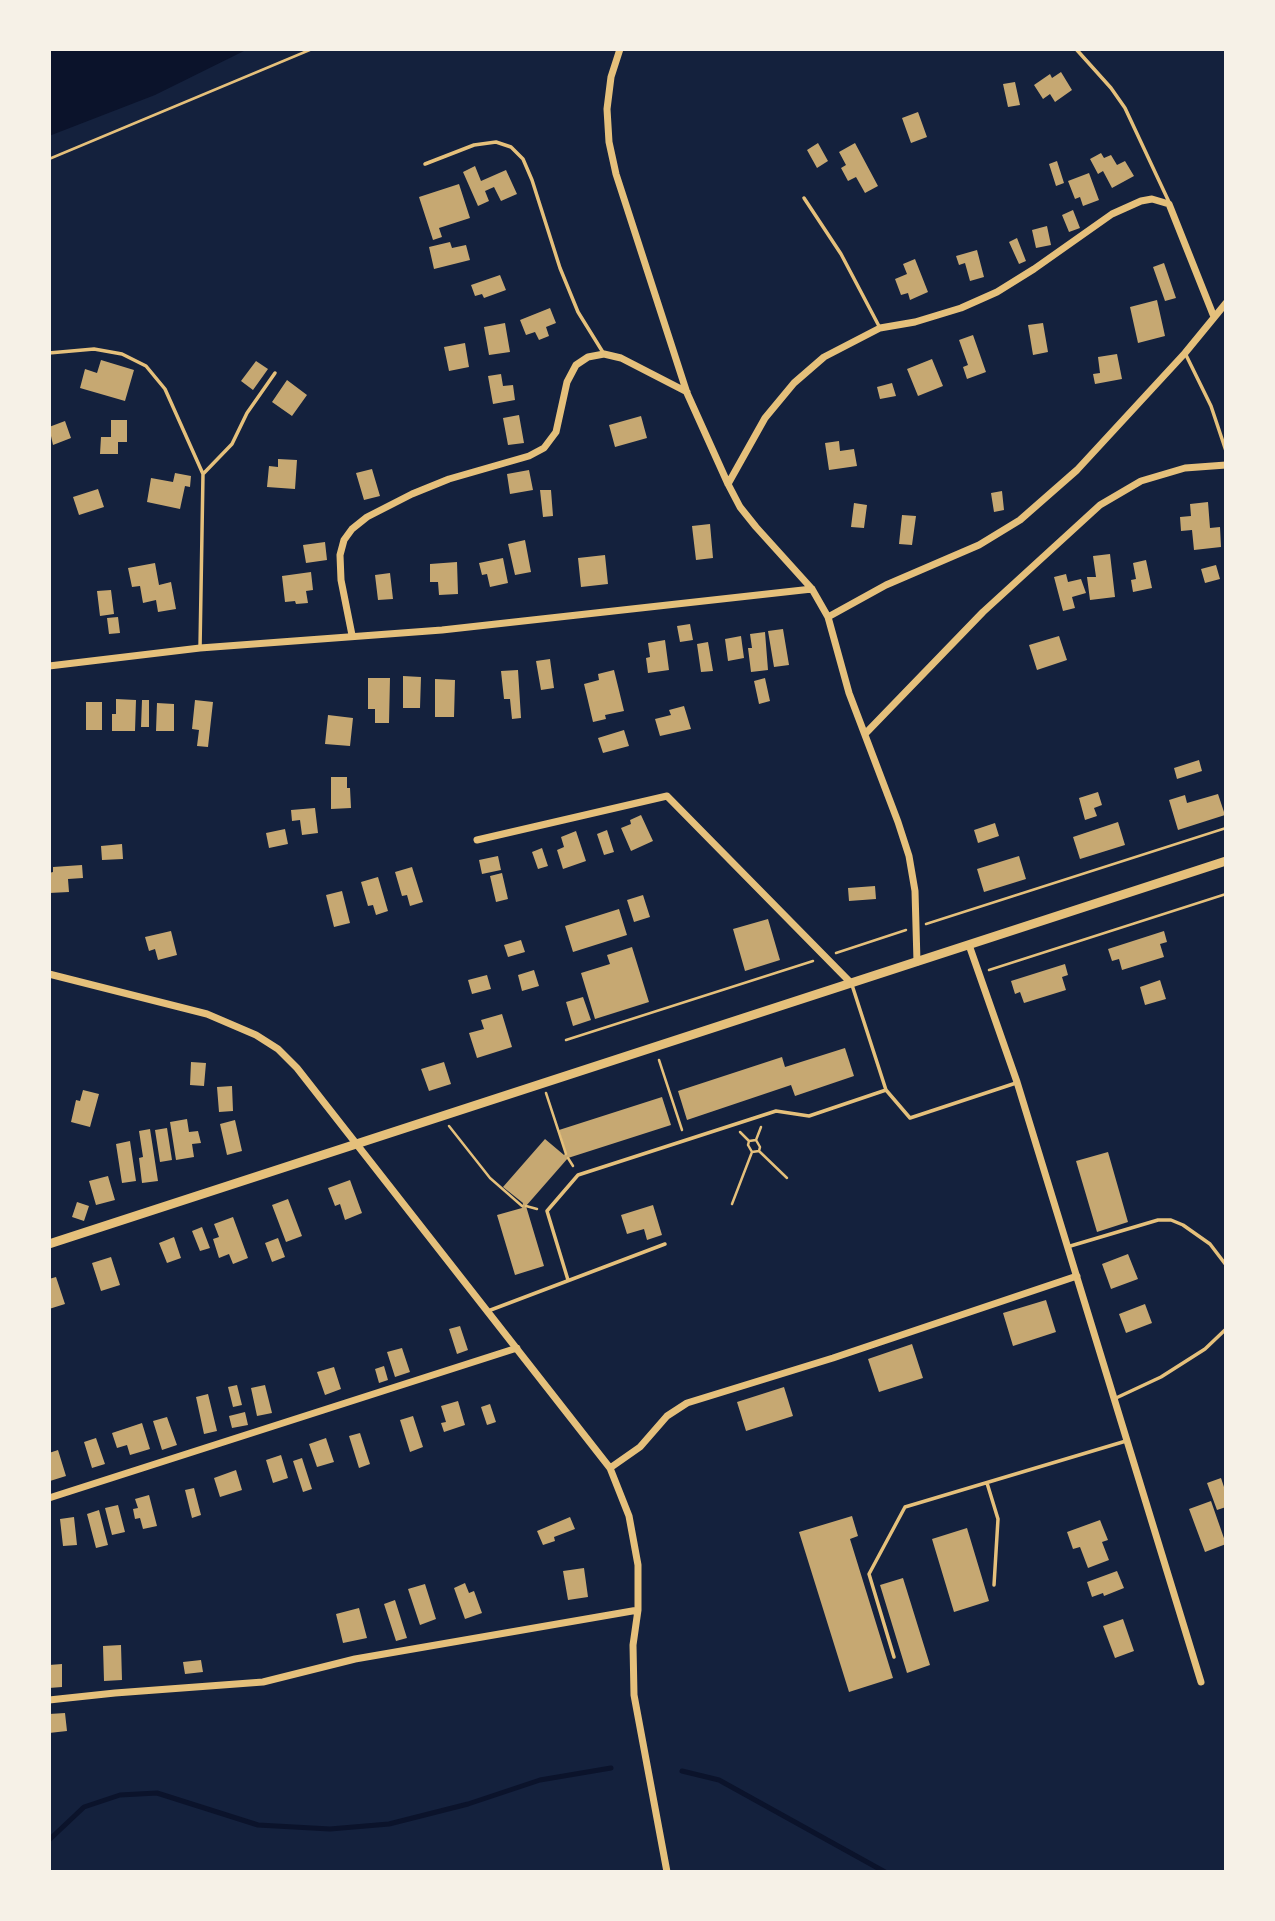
<!DOCTYPE html>
<html>
<head>
<meta charset="utf-8">
<style>
  body { margin:0 }
  #map { position:relative; width:1275px; height:1921px; overflow:hidden; background:#14213d; font-family:"IBM Plex Sans",sans-serif }
  canvas { display:block }
  .frame { position:absolute; inset:0; border:51px solid #f6f1e7; pointer-events:none }
</style>
</head>
<body>
<div id="map">
<canvas width="1275" height="1921"></canvas>
<div class="frame"></div>
</div>
<script>
const ctx = document.querySelector('canvas').getContext('2d');
ctx.lineJoin = 'round';
function paint(path, color) {
  ctx.fillStyle = color;
  ctx.fill(path, 'evenodd');
}
function shape(rows) {
  const path = new Path2D();
  for (const r of rows) {
    path.moveTo(r[0], r[1]);
    for (let i = 2; i < r.length; i += 2) path.lineTo(r[i], r[i + 1]);
  }
  return path;
}
function stroke(path, color, width, dash) {
  ctx.strokeStyle = color;
  ctx.lineWidth = width;
  ctx.lineCap = dash ? 'butt' : 'round';
  ctx.setLineDash(dash || []);
  ctx.stroke(path);
}
const water = shape([
  [49,49,248,49,155,95,49,136]
]);
const stream = shape([
  [682,1771,719,1780,885,1872],
  [49,1840,84,1807,120,1795,157,1793,258,1825,330,1829,389,1824,468,1804,540,1780,611,1768]
]);
const building = shape([
  [1061,72,1072,90,1055,102,1050,94,1043,99,1034,85,1050,74,1052,78],
  [1015,82,1020,105,1008,107,1003,84],
  [918,112,927,137,911,143,902,118],
  [818,143,828,161,817,168,807,150],
  [855,143,878,186,865,193,856,177,848,181,841,168,846,165,839,152],
  [1101,153,1104,158,1111,155,1117,165,1125,161,1134,176,1112,188,1103,171,1098,174,1090,159],
  [1057,161,1064,183,1056,186,1049,164],
  [475,166,481,181,506,170,517,194,501,201,494,187,485,191,489,201,478,206,463,172],
  [1089,173,1099,200,1083,206,1080,197,1075,199,1068,181],
  [459,184,470,218,439,228,442,237,433,240,419,197],
  [1073,210,1080,228,1069,232,1062,215],
  [1047,226,1051,245,1036,248,1032,230],
  [1017,238,1026,261,1019,264,1009,242],
  [450,242,452,248,466,245,470,260,434,269,429,247],
  [977,250,984,277,970,281,965,263,959,265,956,256],
  [915,259,928,292,910,300,908,293,901,295,895,279,907,274,903,264],
  [1164,263,1176,298,1165,301,1153,267],
  [500,275,506,290,484,298,482,294,475,296,471,285],
  [1157,300,1165,336,1138,343,1130,307],
  [550,308,556,323,546,327,549,336,539,340,535,332,526,335,520,320],
  [505,323,510,352,489,355,484,327],
  [1043,323,1048,352,1033,355,1028,325],
  [973,335,986,372,967,379,963,367,968,365,959,340],
  [465,343,469,367,449,371,444,347],
  [1117,354,1122,379,1095,384,1093,374,1100,373,1098,357],
  [932,359,943,386,918,396,907,369],
  [101,360,134,370,125,401,80,388,85,369,97,373],
  [256,361,268,369,253,390,241,381],
  [501,374,503,386,513,385,515,400,493,404,488,376],
  [287,380,307,395,292,416,272,402],
  [892,383,896,396,880,399,877,387],
  [519,415,524,443,508,445,503,418],
  [641,416,647,438,615,447,609,425],
  [111,420,127,420,127,442,118,442,118,454,100,454,101,437,111,437],
  [65,421,71,438,53,445,49,427],
  [839,441,840,451,854,449,857,466,829,470,825,443],
  [278,459,297,460,295,489,267,487,269,466,278,467],
  [372,469,380,496,364,500,356,473],
  [529,470,533,490,510,494,507,474],
  [175,473,191,476,190,487,185,486,180,509,147,502,151,478,173,482],
  [98,489,104,507,79,515,73,497],
  [540,490,551,490,553,516,543,517],
  [1002,491,1004,510,994,512,991,493],
  [1208,502,1210,528,1220,527,1221,547,1194,550,1192,530,1181,531,1180,517,1191,516,1190,504],
  [854,503,867,505,864,528,851,527],
  [902,515,916,516,912,545,899,544],
  [710,524,713,558,696,560,692,526],
  [525,540,531,572,515,575,508,544],
  [325,542,327,560,306,563,303,545],
  [1110,554,1115,597,1090,600,1087,577,1096,577,1093,556],
  [605,555,608,584,581,587,578,558],
  [503,558,508,583,490,587,487,574,482,575,479,563],
  [1146,560,1152,588,1133,592,1131,580,1136,579,1133,563],
  [457,562,458,594,439,595,438,582,430,582,430,564],
  [155,563,159,585,171,582,176,609,158,612,156,600,143,603,140,586,132,587,128,568],
  [1216,565,1220,579,1205,583,1201,569],
  [311,572,313,590,306,591,308,603,296,604,295,601,285,602,282,576],
  [390,573,393,599,378,600,375,575],
  [1066,574,1068,582,1081,579,1086,593,1072,597,1075,608,1063,611,1054,577],
  [111,590,114,614,100,616,97,591],
  [118,617,120,633,109,634,107,618],
  [690,624,693,640,680,642,677,626],
  [783,629,789,665,774,667,768,631],
  [765,632,768,670,751,672,748,648,752,648,750,634],
  [741,636,744,658,728,661,725,639],
  [1059,636,1067,660,1037,670,1029,645],
  [665,640,669,670,648,673,646,658,650,657,648,643],
  [708,642,713,671,701,672,697,644],
  [550,659,554,688,541,690,536,661],
  [518,670,521,718,512,719,510,699,504,699,501,671],
  [614,670,624,711,605,715,606,719,593,722,584,684,599,680,598,674],
  [403,676,421,677,420,708,403,708],
  [368,678,390,678,389,723,375,723,375,709,368,709],
  [765,678,770,701,759,704,754,681],
  [435,679,455,680,454,717,435,717],
  [116,699,136,700,135,731,112,731,112,714,116,714],
  [142,700,149,700,149,727,141,727],
  [195,700,213,702,208,747,197,746,199,730,192,729],
  [86,702,102,702,102,730,86,730],
  [157,703,174,704,174,731,156,731],
  [684,706,691,729,660,736,655,719,671,715,669,710],
  [328,715,353,718,350,746,325,744],
  [624,730,629,746,603,753,598,738],
  [1199,760,1202,771,1177,779,1174,768],
  [331,777,347,777,347,788,350,788,351,808,331,809],
  [1098,792,1102,805,1094,808,1097,816,1085,820,1079,798],
  [1218,794,1225,815,1178,830,1169,800,1185,795,1187,803],
  [315,808,318,833,302,835,300,820,292,821,291,810],
  [641,815,653,841,631,851,621,828,631,824,630,820],
  [1118,822,1125,845,1080,859,1073,837],
  [995,823,999,836,978,843,974,830],
  [285,829,288,844,269,848,266,833],
  [607,830,614,852,604,855,597,834],
  [576,831,586,861,563,869,557,850,564,847,561,837],
  [122,844,123,859,102,860,101,846],
  [542,848,548,866,538,869,532,852],
  [498,856,501,870,482,874,479,860],
  [1019,856,1026,879,984,892,977,869],
  [82,865,83,878,68,879,69,892,49,893,49,873,53,872,53,867],
  [412,867,423,902,410,906,407,895,402,896,395,872],
  [502,873,508,899,496,902,490,876],
  [378,877,388,911,376,915,373,905,368,906,361,882],
  [875,886,876,899,849,901,848,888],
  [342,891,350,923,334,927,326,895],
  [643,895,650,917,634,922,627,900],
  [619,909,627,935,573,952,565,926],
  [768,919,780,960,745,971,733,929],
  [171,931,177,955,158,960,155,949,149,951,145,937],
  [1164,931,1167,942,1160,944,1164,957,1122,970,1119,959,1112,961,1108,949],
  [521,940,525,952,508,957,504,945],
  [632,947,649,1002,595,1019,581,973,610,964,607,955],
  [1065,964,1068,975,1062,977,1066,990,1024,1003,1020,992,1015,994,1011,981],
  [534,970,539,986,522,991,518,975],
  [487,975,491,989,472,994,468,980],
  [1160,980,1166,999,1145,1005,1140,987],
  [583,997,591,1020,573,1026,566,1002],
  [502,1014,512,1047,477,1058,469,1033,484,1029,481,1020],
  [845,1048,854,1076,795,1096,791,1085,687,1120,678,1091,782,1057,785,1067],
  [191,1062,206,1063,204,1086,190,1085],
  [444,1062,451,1084,429,1091,421,1069],
  [232,1086,233,1111,219,1112,217,1087],
  [83,1090,99,1094,90,1127,71,1122,76,1100,80,1101],
  [662,1097,671,1125,568,1158,526,1206,544,1266,515,1275,497,1215,522,1208,523,1203,503,1187,545,1139,564,1155,566,1153,559,1130],
  [187,1119,189,1132,198,1131,201,1143,192,1144,194,1157,176,1160,170,1122],
  [235,1120,242,1151,227,1155,220,1124],
  [167,1128,172,1160,160,1162,155,1130],
  [150,1129,158,1181,142,1183,139,1158,143,1157,139,1131],
  [130,1141,136,1181,122,1183,116,1144],
  [1108,1152,1128,1222,1097,1232,1076,1161],
  [108,1176,115,1200,96,1205,89,1181],
  [350,1180,362,1213,345,1220,340,1204,335,1206,328,1188],
  [288,1199,302,1236,286,1242,272,1205],
  [77,1202,89,1206,84,1221,72,1217],
  [653,1205,662,1235,647,1240,644,1229,627,1234,621,1215],
  [233,1217,248,1258,233,1264,229,1254,219,1258,213,1239,219,1237,214,1224],
  [202,1227,210,1248,200,1251,192,1231],
  [174,1237,181,1258,167,1263,159,1243],
  [278,1238,285,1257,272,1262,265,1243],
  [1128,1254,1138,1279,1111,1289,1102,1264],
  [111,1257,120,1285,101,1291,92,1263],
  [56,1277,65,1304,49,1309,49,1279],
  [1046,1300,1056,1332,1013,1346,1003,1313],
  [1145,1304,1152,1323,1126,1333,1119,1314],
  [460,1326,468,1350,457,1354,449,1329],
  [912,1344,923,1378,879,1392,868,1359],
  [402,1348,410,1372,395,1377,387,1352],
  [384,1366,388,1380,379,1383,375,1369],
  [334,1367,341,1389,325,1395,317,1372],
  [237,1385,242,1405,233,1407,228,1387],
  [265,1385,272,1413,257,1416,251,1388],
  [784,1387,793,1416,746,1431,737,1402],
  [208,1394,217,1431,204,1434,196,1397],
  [458,1401,465,1425,444,1432,441,1423,446,1422,441,1406],
  [490,1404,496,1422,487,1425,481,1407],
  [245,1412,248,1425,232,1428,229,1416],
  [413,1416,423,1447,410,1452,400,1420],
  [167,1417,177,1445,162,1450,153,1421],
  [142,1423,150,1449,130,1455,127,1445,117,1448,112,1433],
  [360,1433,370,1464,359,1468,349,1436],
  [96,1438,105,1464,92,1468,84,1442],
  [326,1438,334,1462,317,1467,309,1444],
  [58,1450,66,1476,50,1481,49,1453],
  [281,1455,288,1478,273,1483,266,1460],
  [302,1458,312,1489,303,1492,293,1461],
  [236,1470,242,1490,220,1497,214,1478],
  [1221,1478,1226,1493,1226,1507,1217,1510,1207,1483],
  [194,1488,201,1515,192,1518,185,1490],
  [149,1495,157,1526,143,1529,140,1518,135,1519,133,1509,138,1508,135,1499],
  [1211,1501,1226,1544,1205,1552,1189,1509],
  [118,1505,125,1532,112,1535,105,1508],
  [99,1510,108,1545,96,1548,87,1514],
  [852,1516,858,1536,850,1539,893,1678,849,1692,799,1532],
  [74,1517,77,1545,63,1546,60,1519],
  [570,1517,575,1529,554,1537,555,1541,543,1545,537,1531],
  [1100,1520,1108,1540,1102,1542,1109,1560,1088,1568,1080,1547,1073,1549,1067,1532],
  [967,1528,989,1601,954,1612,932,1539],
  [584,1568,588,1597,568,1600,563,1571],
  [1117,1571,1124,1588,1104,1596,1103,1593,1092,1597,1087,1582],
  [903,1578,930,1665,907,1673,880,1585],
  [465,1583,469,1593,474,1591,482,1613,465,1619,454,1588],
  [425,1584,436,1619,420,1625,408,1589],
  [395,1600,407,1638,396,1641,384,1604],
  [359,1608,367,1638,343,1643,336,1614],
  [1123,1619,1134,1651,1115,1658,1103,1626],
  [121,1645,122,1680,104,1681,103,1646],
  [201,1660,203,1672,185,1674,183,1662],
  [62,1664,62,1687,49,1688,49,1665],
  [65,1713,67,1731,49,1733,49,1714]
]);
const path = shape([
  [49,159,312,49],
  [926,924,1226,828],
  [836,953,906,930],
  [989,970,1226,894],
  [566,1040,813,961],
  [659,1060,682,1130],
  [546,1093,566,1154],
  [449,1126,490,1178,522,1206],
  [740,1132,749,1141],
  [756,1140,761,1127],
  [759,1151,787,1178],
  [568,1158,573,1166],
  [732,1204,752,1152,748,1145,749,1141,756,1140,760,1147,759,1151,752,1152],
  [526,1206,537,1209]
]);
const service = shape([
  [1076,49,1111,88,1125,108,1169,202],
  [425,164,474,145,496,142,511,147,523,159,532,180,560,268,578,312,604,354],
  [804,198,841,254,880,328],
  [49,353,94,349,122,354,146,366,165,389,203,474,200,648],
  [1185,353,1211,406,1226,451],
  [204,473,232,444,247,413,275,373],
  [852,985,886,1090,910,1118,1016,1083],
  [1067,1247,1158,1220,1171,1220,1183,1225,1210,1244,1226,1265],
  [568,1280,547,1211,578,1175,776,1111,809,1116,886,1090],
  [488,1311,665,1244],
  [1116,1398,1161,1377,1205,1349,1226,1329],
  [987,1483,998,1519,994,1585],
  [894,1657,869,1574,905,1507,1126,1441]
]);
const minor = shape([
  [620,49,611,77,607,109,609,142,616,174,687,393,728,484,740,507,756,527,812,589,828,617,849,693,898,822,909,856,915,891,917,962],
  [728,484,765,418,794,383,824,357,880,328,915,322,961,308,997,292,1034,269,1112,214,1141,201,1152,199,1169,204,1214,317],
  [828,617,886,585,979,545,1020,520,1077,470,1185,353,1226,303],
  [352,635,341,580,340,555,344,540,352,529,367,517,412,494,449,479,529,456,544,448,556,432,567,382,576,365,588,357,604,354,621,358,687,392],
  [49,666,200,648,442,630,812,589],
  [865,734,983,612,1100,505,1141,481,1185,468,1226,465],
  [477,840,667,796,851,983],
  [969,945,1017,1082,1201,1682],
  [49,974,207,1014,256,1035,278,1049,297,1068,610,1468,629,1516,638,1565,638,1610,633,1645,634,1695,667,1872],
  [610,1468,640,1447,667,1416,687,1403,833,1358,1077,1276],
  [49,1498,517,1348],
  [49,1700,115,1693,263,1682,355,1659,638,1610]
]);
const tertiary = shape([
  [49,1244,1226,861]
]);
paint(water, '#0b132b');
stroke(stream, '#0b132b', 5);
paint(building, '#c6a872');
stroke(path, '#e5c07b', 2.5);
stroke(service, '#e5c07b', 3.5);
stroke(minor, '#e5c07b', 7);
stroke(tertiary, '#e5c07b', 9);
</script>
</body>
</html>
